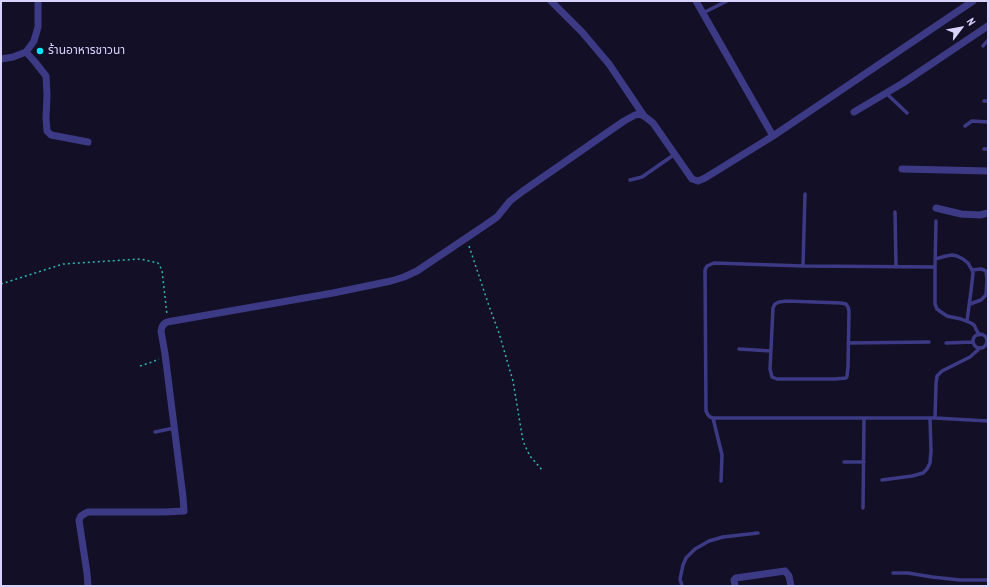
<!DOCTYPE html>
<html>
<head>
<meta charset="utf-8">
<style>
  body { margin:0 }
  #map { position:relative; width:989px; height:587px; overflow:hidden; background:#130f26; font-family:"PT Sans Narrow",sans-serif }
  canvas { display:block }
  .frame { position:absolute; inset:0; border:2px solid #d9d4ff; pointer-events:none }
  .north { position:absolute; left:941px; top:8px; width:40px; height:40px; -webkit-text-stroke:3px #130f26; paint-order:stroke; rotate:58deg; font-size:11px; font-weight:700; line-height:16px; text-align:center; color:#d9d4ff }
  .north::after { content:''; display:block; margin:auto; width:14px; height:18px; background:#d9d4ff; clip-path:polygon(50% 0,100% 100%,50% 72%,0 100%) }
</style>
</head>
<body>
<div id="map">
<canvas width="989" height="587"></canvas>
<div class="frame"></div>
<div class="north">N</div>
</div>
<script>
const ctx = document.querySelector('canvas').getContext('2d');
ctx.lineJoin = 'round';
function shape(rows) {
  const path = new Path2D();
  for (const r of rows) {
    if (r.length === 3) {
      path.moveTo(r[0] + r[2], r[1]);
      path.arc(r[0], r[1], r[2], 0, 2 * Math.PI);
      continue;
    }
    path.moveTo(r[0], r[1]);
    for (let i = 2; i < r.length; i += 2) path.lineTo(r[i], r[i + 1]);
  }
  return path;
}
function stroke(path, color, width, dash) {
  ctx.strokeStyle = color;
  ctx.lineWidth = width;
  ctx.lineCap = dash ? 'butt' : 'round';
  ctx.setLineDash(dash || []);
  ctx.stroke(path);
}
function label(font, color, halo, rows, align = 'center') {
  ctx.font = font + ' "PT Sans Narrow","Noto Sans Thai",sans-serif';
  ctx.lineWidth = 4;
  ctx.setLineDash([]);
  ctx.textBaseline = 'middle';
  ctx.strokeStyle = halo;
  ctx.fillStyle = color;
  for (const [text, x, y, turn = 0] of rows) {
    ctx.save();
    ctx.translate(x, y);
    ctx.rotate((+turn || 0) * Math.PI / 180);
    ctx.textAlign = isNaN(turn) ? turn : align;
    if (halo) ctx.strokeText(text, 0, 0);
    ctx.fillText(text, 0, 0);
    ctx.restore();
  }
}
const path = shape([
  [469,246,489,306,499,333,513,381,523,441,527,450,530,456,542,470],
  [1,284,63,264,140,259,158,263,162,270,167,315],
  [140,366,152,362,159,359]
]);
const service = shape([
  [703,13,727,1],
  [983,46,988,40],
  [886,93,907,113],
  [984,101,988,101],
  [965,126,972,121,988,122],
  [984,149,988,149],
  [630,180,642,177,675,154],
  [895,212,896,266],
  [936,221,935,267,935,304,937,309,941,312,947,316,961,319,971,323,974,325,979,335],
  [935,259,946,256,952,255,957,256,963,259,968,263,972,270,973,273,971,291,967,321],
  [803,266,805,194],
  [935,267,803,266,714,263,707,266,705,270,706,411,708,415,710,417,713,418,935,418,988,421],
  [787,301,841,303,846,304,848,307,849,311,848,367,847,376,846,378,835,379,777,379,772,377,770,369,773,308,775,304,779,302,787,301],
  [970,304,981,300,986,295,987,279,986,271,984,270,981,269,972,270],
  [980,341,7],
  [848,343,929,342],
  [946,343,973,342],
  [739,349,771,351],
  [713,418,722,455,721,481],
  [935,418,936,384,937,376,942,371,970,357,980,348],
  [155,432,174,428],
  [844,462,864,462],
  [882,480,912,476,923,473,927,469,930,463,931,451,930,418],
  [863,508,864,418],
  [893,573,908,573,932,577,960,580,988,580],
  [682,586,680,579,683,565,686,558,695,549,709,541,723,537,758,533]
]);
const minor = shape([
  [551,1,582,32,609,64,644,116],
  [696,1,773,136],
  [26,52,35,62,46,76,47,95,46,118,47,131,51,135,88,142],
  [1,59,13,57,26,52,34,41,38,27,38,1],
  [854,112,903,83,988,26],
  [902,169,988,171],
  [936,208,961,214,980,215,988,213],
  [88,586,87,573,80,527,79,520,81,516,84,514,88,512,165,512,184,511,183,497,165,354,161,331,162,327,164,324,167,322,333,293,391,281,404,277,417,271,484,226,497,217,510,201,523,191,624,121,635,115,640,114,644,116,653,123,692,179,698,181,705,178,773,136,973,1],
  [735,586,734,580,736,578,785,571,789,576,791,586]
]);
const markers = [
  [40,51,4,"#00e5ff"]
];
const poiNames = [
  ["ร้านอาหารชาวนา",48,51]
];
stroke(path, '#2fb8b0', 1.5, [2, 3]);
stroke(service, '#3d3a85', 3.5);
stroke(minor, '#3d3a85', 7);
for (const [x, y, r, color] of markers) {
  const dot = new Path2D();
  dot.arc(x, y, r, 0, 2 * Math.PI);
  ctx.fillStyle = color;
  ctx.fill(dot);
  stroke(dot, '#130f26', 1.5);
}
label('12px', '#d9d4ff', '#130f26', poiNames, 'left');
</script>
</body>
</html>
